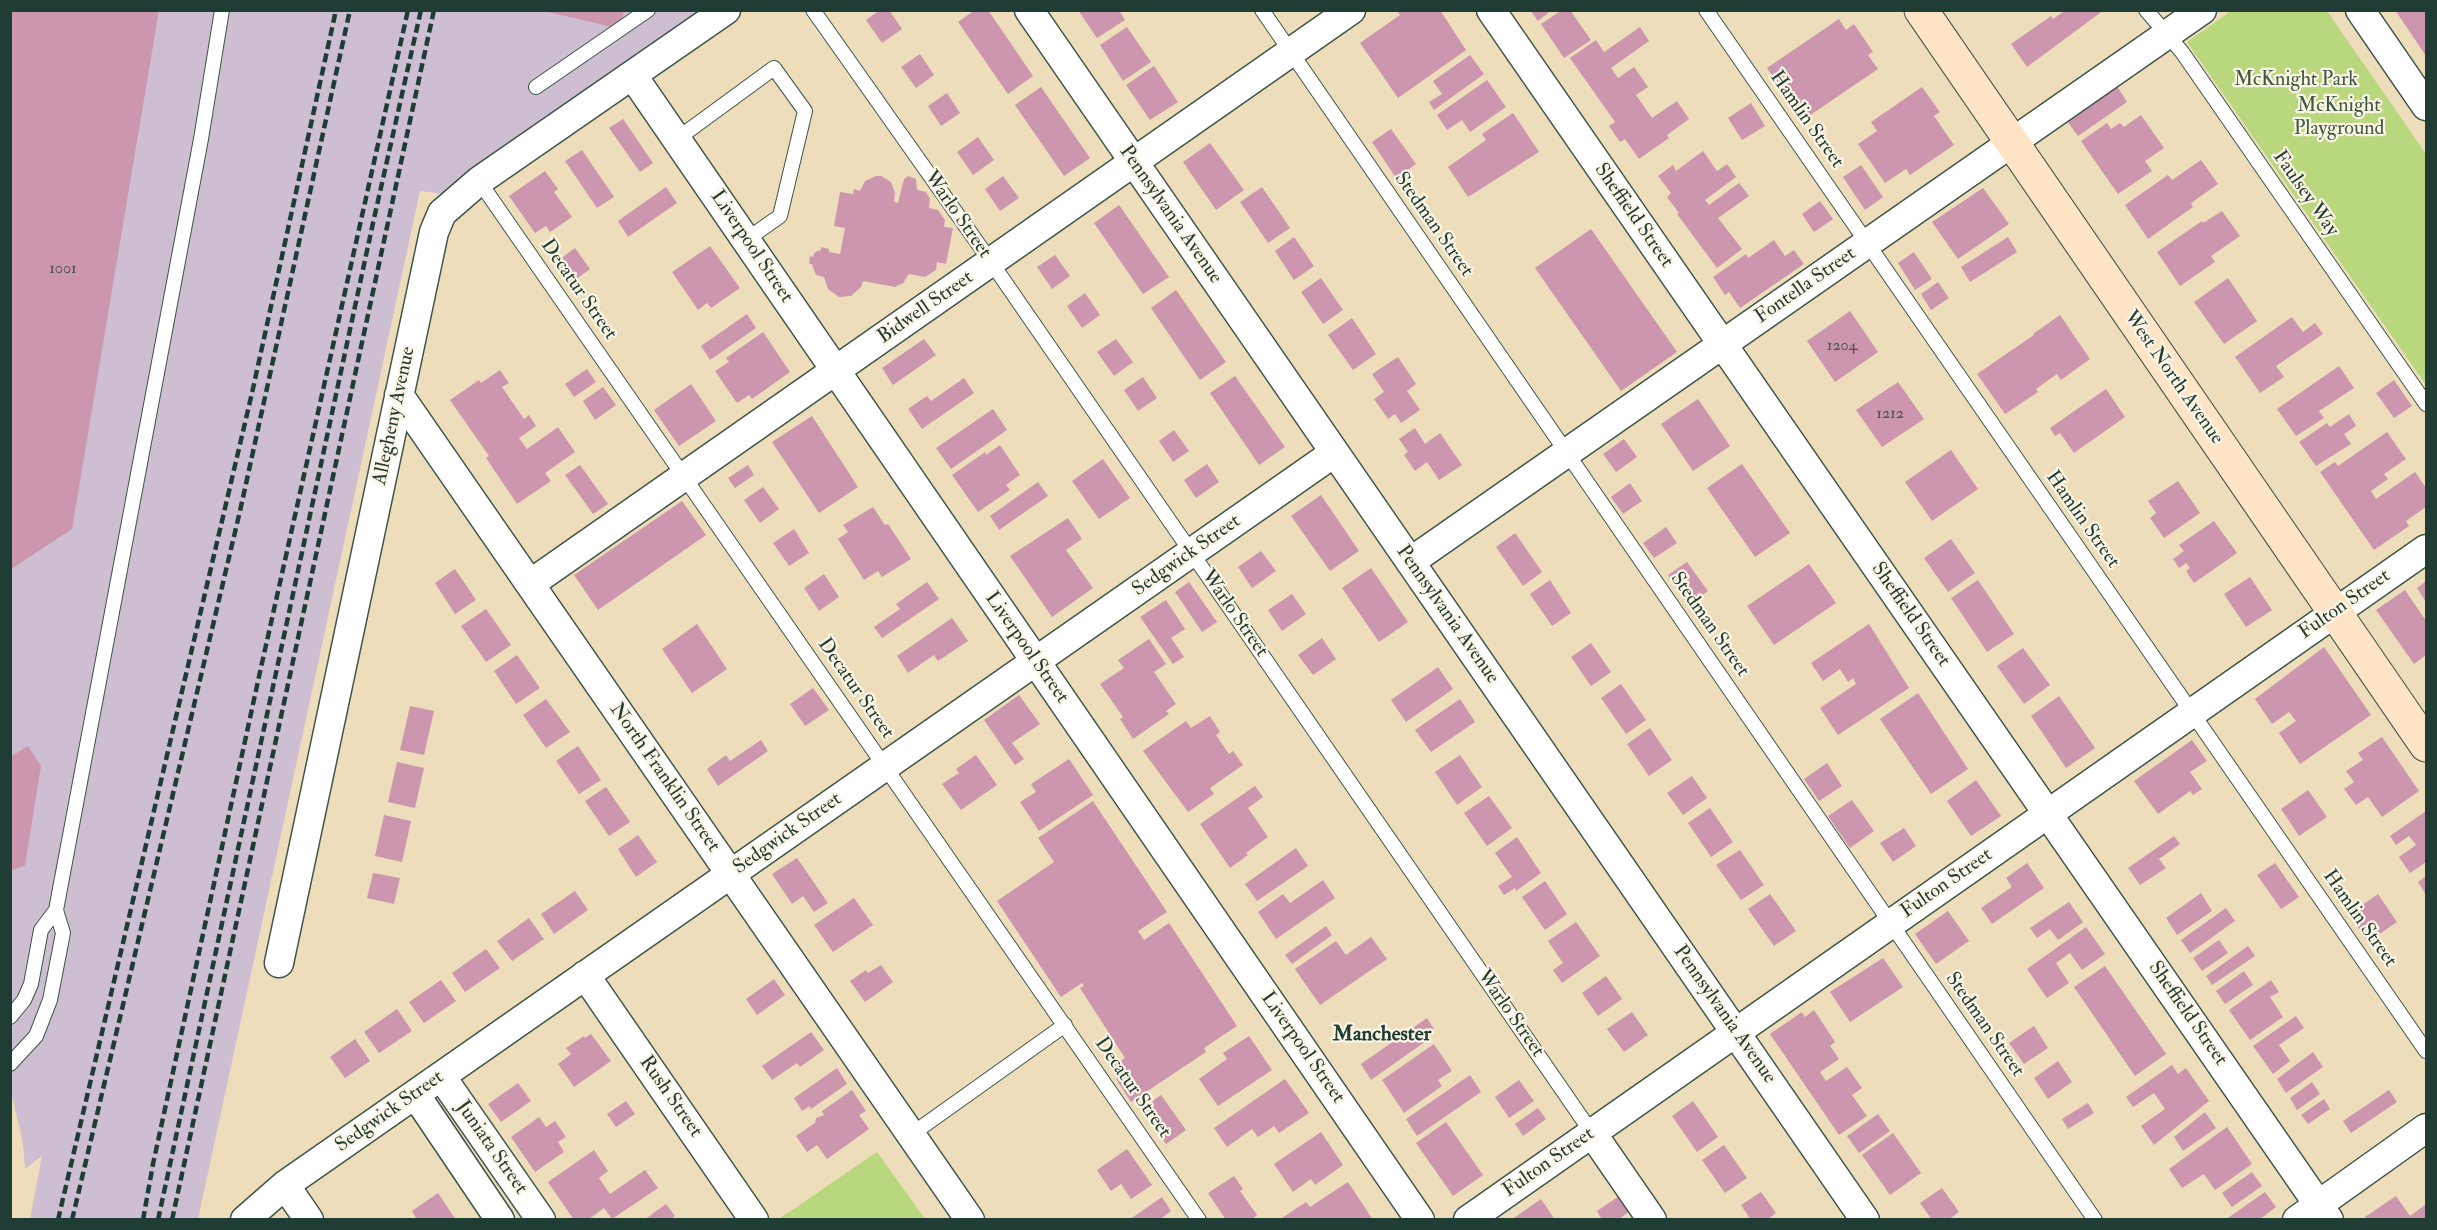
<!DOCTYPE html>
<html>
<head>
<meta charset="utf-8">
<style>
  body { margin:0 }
  #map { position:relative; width:2437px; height:1230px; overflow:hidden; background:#edddba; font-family:"IM FELL Double Pica",serif }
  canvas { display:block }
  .frame { position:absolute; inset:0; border:12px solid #1f3d34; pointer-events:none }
</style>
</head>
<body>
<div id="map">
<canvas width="2437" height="1230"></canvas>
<div class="frame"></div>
</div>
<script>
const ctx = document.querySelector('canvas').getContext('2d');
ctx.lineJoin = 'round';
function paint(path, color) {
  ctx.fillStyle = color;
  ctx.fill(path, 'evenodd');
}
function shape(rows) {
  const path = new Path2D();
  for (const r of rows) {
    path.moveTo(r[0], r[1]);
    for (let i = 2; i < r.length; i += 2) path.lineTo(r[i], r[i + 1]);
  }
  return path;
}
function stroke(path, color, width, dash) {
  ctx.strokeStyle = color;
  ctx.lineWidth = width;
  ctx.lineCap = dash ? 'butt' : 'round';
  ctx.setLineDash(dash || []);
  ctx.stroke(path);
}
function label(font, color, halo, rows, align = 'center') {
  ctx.font = font + ' "IM FELL Double Pica",serif';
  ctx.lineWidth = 4.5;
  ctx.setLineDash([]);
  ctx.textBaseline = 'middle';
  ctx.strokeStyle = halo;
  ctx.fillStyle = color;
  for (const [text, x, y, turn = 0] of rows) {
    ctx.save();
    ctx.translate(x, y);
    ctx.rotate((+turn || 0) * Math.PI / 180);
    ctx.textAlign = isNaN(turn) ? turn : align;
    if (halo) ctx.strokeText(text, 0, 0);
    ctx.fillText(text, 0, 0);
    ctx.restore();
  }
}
const industrial = shape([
  [10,11,726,11,460,196,420,191,198,1219,30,1219,42,1156,25,1169,23,1143,10,1087]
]);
const green = shape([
  [2231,11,2327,11,2426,154,2426,385,2187,42],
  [877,1152,925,1219,779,1219]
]);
const building = shape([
  [10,10,159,10,72,529,10,570],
  [540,10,624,10,620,29],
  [880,10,889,10,902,29,882,43,866,20],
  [975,10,988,10,1033,76,1008,94,958,22],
  [1078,10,1119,10,1125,20,1097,38],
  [1397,10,1440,10,1466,50,1398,98,1360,43,1400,15],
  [1530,10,1552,10,1538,21],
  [1562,10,1570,10,1591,40,1564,58,1541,24],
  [2066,10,2104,10,2027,67,2011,44,2051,16,2053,19],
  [2395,10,2426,10,2426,56],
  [1839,19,1846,30,1854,24,1873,52,1868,55,1878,69,1803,120,1767,68],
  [1127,27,1151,62,1123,81,1100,45],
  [1640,27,1649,41,1611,68,1618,78,1634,67,1648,87,1636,95,1652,118,1677,101,1689,119,1667,135,1669,138,1639,159,1625,139,1620,142,1609,126,1615,122,1570,58,1596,40,1604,52],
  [920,54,934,75,916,88,901,67],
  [1470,55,1484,74,1434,110,1429,102,1442,94,1433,81],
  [1154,66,1178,102,1150,120,1126,85],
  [1487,80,1506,107,1470,132,1462,120,1447,130,1437,115],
  [2117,86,2127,102,2078,136,2067,121],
  [1041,87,1090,158,1064,176,1015,105],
  [1922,87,1940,112,1934,116,1954,145,1910,175,1906,169,1885,183,1858,144,1877,131,1871,122],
  [947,93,960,113,941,126,928,106],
  [1751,103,1765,126,1742,140,1728,118],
  [1513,113,1539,152,1468,197,1448,167,1486,140,1482,134],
  [2141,115,2164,148,2145,161,2152,171,2118,194,2081,141,2107,123,2111,129,2120,123,2124,127],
  [623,119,653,163,640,172,609,128],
  [1391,129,1416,164,1396,178,1372,142],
  [978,137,994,160,973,175,957,152],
  [1210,143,1244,190,1216,210,1183,162],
  [582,150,614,197,597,208,565,161],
  [1703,151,1717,171,1727,164,1736,177,1705,200,1709,205,1739,183,1749,196,1718,218,1742,249,1717,268,1677,214,1679,213,1667,197,1671,193,1658,176,1673,165,1676,171],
  [2201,160,2218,184,2191,203,2193,207,2148,239,2125,205,2168,175,2172,180],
  [1861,165,1883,197,1865,210,1843,177],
  [545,171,558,189,554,192,572,217,550,232,546,226,535,233,509,196],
  [876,176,881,176,891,182,895,193,894,202,898,203,904,179,908,176,916,179,917,190,926,192,930,199,929,208,938,210,945,220,944,227,953,228,946,264,937,262,936,270,925,277,909,274,903,283,895,287,863,281,861,287,851,296,839,297,828,289,824,277,816,275,812,264,809,264,810,256,813,257,815,252,821,250,821,247,829,249,829,252,840,254,845,228,834,226,840,192,853,194,854,189,860,191,865,181],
  [1003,176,1019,198,1000,211,985,189],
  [666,187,677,203,628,237,618,221],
  [1262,187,1290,228,1268,243,1240,202],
  [1983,188,2009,224,1958,259,1932,222],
  [1820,201,1833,219,1814,232,1802,214],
  [1119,205,1169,277,1143,294,1094,223],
  [2222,211,2240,236,2211,256,2215,262,2180,286,2157,252,2202,221,2203,223],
  [1591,229,1677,352,1621,391,1535,268],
  [1294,237,1314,266,1294,280,1275,251],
  [2008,237,2017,252,1970,282,1961,267],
  [1774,240,1785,256,1794,250,1804,264,1740,308,1729,292,1725,295,1713,277,1746,254,1748,258],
  [710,246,740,288,711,308,707,303,698,310,672,272],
  [575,248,590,269,571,283,556,262],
  [1914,252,1932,279,1915,290,1898,263],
  [1055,255,1070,276,1052,289,1037,267],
  [1321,278,1343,310,1323,324,1301,292],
  [2228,278,2257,321,2224,344,2194,302],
  [1938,282,1949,298,1931,310,1921,294],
  [1176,290,1226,362,1200,380,1151,308],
  [1085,293,1100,315,1082,328,1067,306],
  [1850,311,1878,352,1835,382,1807,341],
  [747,314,756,328,710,360,701,346],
  [2060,315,2090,359,2061,380,2057,374,2036,389,2038,392,2005,414,1977,374,2034,335,2033,334],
  [2292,317,2303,332,2315,323,2323,334,2276,366,2284,377,2260,393,2235,357],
  [1352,318,1376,354,1353,370,1328,335],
  [763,332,790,372,752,399,749,395,737,403,715,371,729,362,726,358],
  [924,339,936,355,893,385,882,368],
  [1116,339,1133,362,1114,376,1097,352],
  [1398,357,1416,384,1407,391,1420,410,1401,423,1395,414,1388,419,1374,399,1384,392,1372,374],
  [2339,366,2354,388,2319,411,2324,418,2296,436,2277,409],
  [587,369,596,382,574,397,565,384],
  [500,370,509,383,502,387,524,419,529,415,536,426,519,438,527,449,558,427,575,452,545,473,551,481,517,504,486,458,489,456,450,400,479,380,481,383],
  [1235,376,1285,447,1259,465,1210,393],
  [1143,377,1157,398,1138,411,1124,390],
  [964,378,974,393,922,429,908,409,927,396,931,401],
  [2394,380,2412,406,2394,418,2376,393],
  [1898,382,1924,419,1882,447,1856,410],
  [691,384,716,421,679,446,654,410],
  [603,387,616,405,595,420,583,401],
  [2106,389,2125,417,2074,453,2060,433,2055,436,2050,428],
  [1698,399,1730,446,1693,471,1661,424],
  [993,409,1007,430,951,469,936,448],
  [2349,414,2356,426,2344,434,2351,444,2316,466,2299,442,2327,423,2330,427],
  [812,416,858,487,819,513,772,442],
  [1415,428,1425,444,1440,433,1462,465,1439,480,1427,462,1415,471,1404,455,1408,452,1399,439],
  [1174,430,1189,451,1173,462,1159,441],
  [2387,432,2406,459,2384,474,2388,479,2371,491,2376,499,2415,472,2426,488,2426,507,2406,521,2409,526,2374,550,2320,472,2335,462,2338,466],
  [1624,439,1637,457,1616,472,1603,454],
  [1000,445,1020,475,1006,485,1010,490,978,512,952,475,985,452,986,455],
  [1951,450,1978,489,1932,521,1905,482],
  [1103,459,1130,498,1099,519,1072,481],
  [1207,464,1219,482,1196,498,1184,480],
  [1742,464,1790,533,1755,557,1707,488],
  [580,465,608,504,593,514,565,475],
  [748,465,754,475,735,488,728,478],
  [2178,481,2200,513,2164,538,2150,518,2156,513,2148,501],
  [1038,482,1048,496,999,530,990,516],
  [1630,483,1642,501,1623,514,1611,497],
  [763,487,779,509,760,523,744,500],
  [1321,495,1359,551,1330,571,1291,516],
  [682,501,706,535,598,610,574,575],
  [873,507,885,525,888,524,911,559,882,577,878,571,864,580,838,539,848,532,843,525],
  [1068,518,1082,539,1066,550,1093,588,1052,617,1010,556],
  [2214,521,2237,553,2194,583,2186,571,2190,568,2186,563,2179,568,2173,559,2184,551,2179,545],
  [1666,527,1677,543,1654,558,1643,543],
  [794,529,809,553,789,566,773,543],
  [1515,533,1542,572,1523,586,1496,547],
  [1951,539,1975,573,1948,592,1924,558],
  [1261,551,1276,571,1252,588,1238,567],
  [1687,562,1708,591,1688,605,1668,575],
  [1809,564,1836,603,1774,645,1747,606],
  [1371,568,1408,622,1379,642,1342,588],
  [455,569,476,600,455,614,435,583],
  [824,574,839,597,819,611,804,588],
  [2250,577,2272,610,2246,627,2224,594],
  [1550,580,1571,613,1552,626,1530,594],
  [1978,580,2014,634,1987,652,1951,598],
  [2426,581,2426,602,2417,588],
  [927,582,939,599,882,638,874,627,900,609,896,604],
  [1189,582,1217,622,1202,632,1175,592],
  [2405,590,2426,621,2426,655,2414,664,2376,610],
  [1292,594,1306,614,1282,631,1268,610],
  [1166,600,1185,629,1171,638,1184,657,1173,664,1140,617],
  [486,609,511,645,486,662,461,626],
  [952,618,968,641,938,661,934,655,908,673,897,656],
  [697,624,727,669,692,693,662,649],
  [1869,624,1909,688,1838,735,1820,708,1856,684,1853,678,1848,682,1840,669,1823,681,1811,663],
  [1322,638,1336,659,1313,675,1298,655],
  [1149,639,1166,664,1154,672,1176,704,1166,711,1169,714,1133,739,1120,719,1123,717,1100,684,1124,668,1118,660],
  [1591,643,1611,672,1591,686,1571,657],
  [2324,647,2371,715,2300,764,2279,733,2296,721,2289,712,2272,724,2255,699],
  [2023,648,2050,685,2024,704,1997,666],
  [517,655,540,688,516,704,494,671],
  [1438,667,1453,689,1406,722,1391,700],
  [1621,684,1646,720,1626,734,1601,698],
  [813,688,829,710,805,726,790,704],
  [1918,693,1968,769,1931,794,1880,719],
  [1019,695,1040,724,1012,743,1024,759,1015,765,984,720],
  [2059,696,2095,748,2066,768,2031,716],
  [546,699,570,732,546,748,523,715],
  [1460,699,1475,722,1431,752,1415,730],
  [410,706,434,711,424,755,400,750],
  [1210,716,1220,732,1216,735,1229,754,1233,751,1243,765,1210,788,1214,794,1188,812,1143,751,1186,721,1191,728],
  [1650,728,1672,760,1649,776,1627,744],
  [2382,737,2419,791,2382,817,2368,797,2356,805,2344,789,2354,782,2346,771,2363,760,2358,753],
  [761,740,768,751,718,786,707,769,726,755,730,761],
  [2192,740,2207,761,2190,772,2202,789,2193,795,2190,791,2158,814,2134,781],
  [28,746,41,766,25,865,13,870,10,867,10,757],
  [578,746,601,780,579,794,556,761],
  [976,755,997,785,961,810,942,784,959,773,956,769],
  [1460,755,1482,787,1457,805,1435,772],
  [1069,759,1093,795,1039,831,1020,802,1036,792,1031,784],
  [397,762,424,768,415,808,388,802],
  [1827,763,1842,786,1819,801,1804,779],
  [1692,776,1707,798,1683,815,1667,793],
  [1976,780,2001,816,1971,836,1947,801],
  [1255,786,1263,797,1248,808,1268,837,1246,853,1248,855,1230,868,1200,824],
  [606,787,630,822,609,836,585,801],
  [2308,790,2327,817,2299,836,2281,809],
  [1489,796,1512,828,1487,846,1464,813],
  [1852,800,1874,831,1850,848,1828,816],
  [1093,801,1167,912,1138,931,1144,940,1169,923,1237,1026,1204,1048,1206,1052,1131,1102,1116,1079,1120,1076,1113,1066,1125,1058,1080,988,1084,986,1082,983,1061,997,997,901,1054,862,1038,838],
  [1710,808,1733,842,1711,857,1688,823],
  [2426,811,2426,862,2410,873,2399,857,2416,845,2409,836,2396,845,2390,836],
  [384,815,411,821,402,862,375,856],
  [1904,828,1916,846,1893,862,1880,843],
  [638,835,657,862,636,877,618,849],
  [2174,836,2180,844,2159,859,2166,868,2140,885,2128,868],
  [1517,837,1541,873,1516,891,1515,888,1504,895,1498,886,1512,877,1495,853],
  [1296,848,1308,866,1257,901,1245,884],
  [1740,850,1764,885,1741,900,1716,865],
  [797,858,828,903,814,912,803,896,792,904,772,874],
  [2027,863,2044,888,1992,924,1981,908,2012,887,2006,878],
  [2275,863,2299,897,2281,909,2257,875],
  [373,873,400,878,394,904,367,898],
  [2426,876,2426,895,2418,882],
  [1323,880,1335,898,1276,939,1258,912,1283,894,1290,903],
  [1545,881,1567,914,1545,930,1522,897],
  [575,891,588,910,554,934,541,914],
  [2201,893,2212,911,2177,935,2166,918],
  [1770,894,1796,931,1774,946,1748,909],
  [2378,894,2397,922,2368,942,2349,914],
  [854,898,873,925,833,952,814,925],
  [2069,902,2083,922,2058,940,2050,929,2037,938,2030,928],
  [2226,908,2235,921,2190,953,2181,940],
  [1948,911,1969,941,1936,964,1915,934],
  [529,918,544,939,512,961,497,941],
  [1576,922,1600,956,1562,983,1553,970,1563,963,1548,941],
  [1326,926,1332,935,1292,964,1285,955],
  [2086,927,2105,954,2082,970,2070,953,2056,963,2069,983,2047,998,2027,969],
  [1371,937,1387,959,1320,1005,1295,969,1336,941,1346,955],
  [2219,940,2228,953,2202,971,2193,958],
  [2248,946,2255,956,2212,985,2206,976],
  [486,949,500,968,465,992,452,973],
  [1883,958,1903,987,1850,1022,1830,992],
  [881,965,893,982,865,1002,850,981,866,970,868,973],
  [2105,966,2166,1054,2135,1076,2074,987],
  [2244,971,2253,985,2225,1004,2216,991],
  [1606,976,1622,999,1598,1016,1582,993],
  [774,979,785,995,757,1015,746,999],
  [441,980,456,1001,424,1023,409,1002],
  [2271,980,2279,992,2270,997,2283,1017,2250,1040,2229,1010],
  [397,1009,412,1031,379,1053,364,1032],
  [1814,1010,1835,1042,1830,1046,1839,1059,1820,1072,1826,1081,1847,1067,1862,1088,1852,1095,1867,1116,1839,1135,1770,1034,1802,1012,1805,1017],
  [1632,1012,1648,1035,1624,1052,1607,1029],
  [2296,1016,2304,1028,2279,1045,2290,1061,2273,1074,2253,1046],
  [1427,1018,1434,1029,1426,1034,1429,1039,1371,1080,1361,1064],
  [2034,1026,2048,1048,2024,1064,2009,1043],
  [811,1032,824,1050,800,1067,797,1063,772,1080,762,1066],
  [591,1034,611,1061,574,1087,558,1064,571,1054,566,1048,584,1036,585,1038],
  [1249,1036,1272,1070,1218,1106,1199,1079,1227,1059,1223,1053],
  [355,1039,370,1061,345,1078,330,1057],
  [1434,1044,1452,1071,1438,1080,1442,1086,1404,1113,1382,1080],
  [2313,1052,2323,1067,2286,1093,2277,1079],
  [2058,1061,2072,1082,2048,1099,2034,1078],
  [2172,1065,2178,1074,2186,1068,2209,1101,2154,1145,2141,1126,2165,1109,2154,1093,2133,1107,2126,1097],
  [837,1068,847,1084,811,1109,810,1106,802,1111,794,1098],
  [1470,1075,1481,1092,1417,1136,1406,1119],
  [1285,1079,1309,1113,1279,1133,1274,1126,1258,1137,1252,1129,1227,1147,1214,1128],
  [1519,1080,1534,1101,1509,1118,1495,1097],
  [2312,1082,2320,1094,2297,1110,2290,1098],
  [518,1083,531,1101,501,1122,488,1104],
  [852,1090,866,1111,859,1115,869,1129,827,1159,817,1145,807,1152,796,1136,815,1123,816,1118,824,1115,822,1111],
  [2389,1090,2397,1102,2351,1133,2343,1121],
  [1161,1095,1186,1130,1166,1144,1141,1109],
  [2324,1099,2330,1109,2308,1124,2301,1115],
  [626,1101,635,1114,616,1127,607,1114],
  [1693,1101,1718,1137,1697,1152,1672,1116],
  [2088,1103,2094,1113,2068,1129,2062,1119],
  [1538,1108,1546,1119,1523,1136,1515,1124],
  [2205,1112,2216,1128,2183,1151,2174,1137],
  [1878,1114,1890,1131,1859,1153,1847,1136],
  [539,1117,546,1127,555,1121,566,1137,558,1142,564,1152,535,1172,511,1137],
  [1446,1122,1483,1175,1453,1196,1416,1143],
  [2227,1127,2252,1164,2215,1190,2204,1174,2182,1188,2169,1169],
  [1321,1132,1343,1165,1315,1185,1311,1179,1293,1192,1274,1164],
  [1893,1133,1921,1173,1890,1195,1862,1155],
  [1724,1145,1747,1178,1725,1193,1702,1160],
  [1127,1149,1152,1185,1131,1199,1121,1184,1111,1191,1097,1170],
  [594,1150,608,1171,599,1178,610,1194,645,1170,658,1188,612,1219,604,1208,588,1220,574,1220,548,1182],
  [2252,1172,2262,1186,2232,1207,2222,1193],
  [1234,1176,1243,1189,1240,1191,1257,1215,1251,1220,1226,1220,1208,1193],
  [1348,1182,1373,1220,1279,1220,1306,1202,1310,1207],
  [1942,1188,1959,1212,1948,1220,1932,1220,1920,1203],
  [1761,1192,1776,1213,1767,1220,1751,1220,1741,1205],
  [2265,1192,2276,1207,2259,1220,2225,1220],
  [438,1193,456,1220,413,1220,416,1218,412,1211],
  [1619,1196,1630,1211,1618,1220,1602,1220,1597,1211],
  [2396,1196,2410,1216,2425,1205,2426,1220,2367,1220,2365,1217],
  [1162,1197,1171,1211,1159,1220,1129,1220],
  [1541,1199,1555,1220,1511,1220],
  [666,1204,675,1216,670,1220,644,1220]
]);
const lane = shape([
  [813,10,991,262,1592,1133],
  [1262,10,2095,1220],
  [1706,10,2426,1051],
  [2146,10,2182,52,2426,404],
  [536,87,648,10],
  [677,139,774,68,805,111,780,216,746,240],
  [479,181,1199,1220],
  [56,910,201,139,222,10],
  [10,1017,24,1000,31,984,41,930,56,910,63,933,50,1000,36,1036,10,1064],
  [912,1134,1065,1025]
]);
const street = shape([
  [1029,10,1865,1220],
  [1491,10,2329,1220],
  [2360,10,2426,106],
  [633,76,1420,1220],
  [399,395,970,1220],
  [1410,562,2202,10],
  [530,584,1351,10],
  [279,963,434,232,442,213,479,181,726,10],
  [585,975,754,1220],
  [441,1076,541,1220],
  [415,1094,500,1220],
  [1592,1133,1652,1220],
  [285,1185,309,1220],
  [245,1220,285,1185,1334,453],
  [1468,1220,2426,549],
  [2297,1220,2426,1128]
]);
const secondary = shape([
  [1921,10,2426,745]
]);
const rail = shape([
  [58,1220,252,393,336,10],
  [72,1220,240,511,350,10],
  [143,1220,153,1164,260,672,408,10],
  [158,1220,373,223,421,10],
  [172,1220,434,10]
]);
const numberNames = [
  ["1001",63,270],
  ["1204",1842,347],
  ["1212",1890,415]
];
const parkNames = [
  ["McKnight Park",2296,81],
  ["McKnight",2339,107],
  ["Playground",2339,130]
];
const streetNames = [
  ["Hamlin Street",1806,120,55],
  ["Faulsey Way",2305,194,55],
  ["Warlo Street",957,215,55],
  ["Pennsylvania Avenue",1170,215,55],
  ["Sheffield Street",1633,216,55],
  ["Stedman Street",1433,225,55],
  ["Liverpool Street",751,247,56],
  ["Fontella Street",1806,286,-35],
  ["Decatur Street",578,290,55],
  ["Bidwell Street",926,308,-35],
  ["West North Avenue",2173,378,55],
  ["Allegheny Avenue",395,416,-78],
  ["Hamlin Street",2082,520,55],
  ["Sedgwick Street",1187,556,-35],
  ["Fulton Street",2345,605,-35],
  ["Warlo Street",1234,614,55],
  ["Pennsylvania Avenue",1447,615,55],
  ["Sheffield Street",1910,615,55],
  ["Stedman Street",1709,625,55],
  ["Liverpool Street",1026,648,55],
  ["Decatur Street",855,689,55],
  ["North Franklin Street",664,778,55],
  ["Sedgwick Street",788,834,-35],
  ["Fulton Street",1947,884,-35],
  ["Hamlin Street",2359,919,55],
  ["Warlo Street",1510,1014,55],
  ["Sheffield Street",2187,1014,55],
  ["Pennsylvania Avenue",1724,1015,55],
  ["Stedman Street",1984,1025,55],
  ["Liverpool Street",1302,1048,55],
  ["Decatur Street",1132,1088,55],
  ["Rush Street",670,1097,55],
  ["Sedgwick Street",390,1112,-35],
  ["Juniata Street",491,1148,55],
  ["Fulton Street",1549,1163,-35]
];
const neighbourhoodNames = [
  ["Manchester",1382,1035]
];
paint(industrial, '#cebed1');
paint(green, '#b9d77d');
paint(building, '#cd96af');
stroke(lane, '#3e5548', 16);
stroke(street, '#3e5548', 31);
stroke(secondary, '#3e5548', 35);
stroke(lane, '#fff', 14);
stroke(street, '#fff', 28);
stroke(secondary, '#ffe4c6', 33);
stroke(rail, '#1f3d34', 4.5, [9, 4.5]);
label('16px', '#4a5353', null, numberNames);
label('20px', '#3e5c43', '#fcf5e5', parkNames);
label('20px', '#1f3d34', '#fcf5e5', streetNames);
label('bold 21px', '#1f3d34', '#fcf5e5', neighbourhoodNames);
</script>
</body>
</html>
